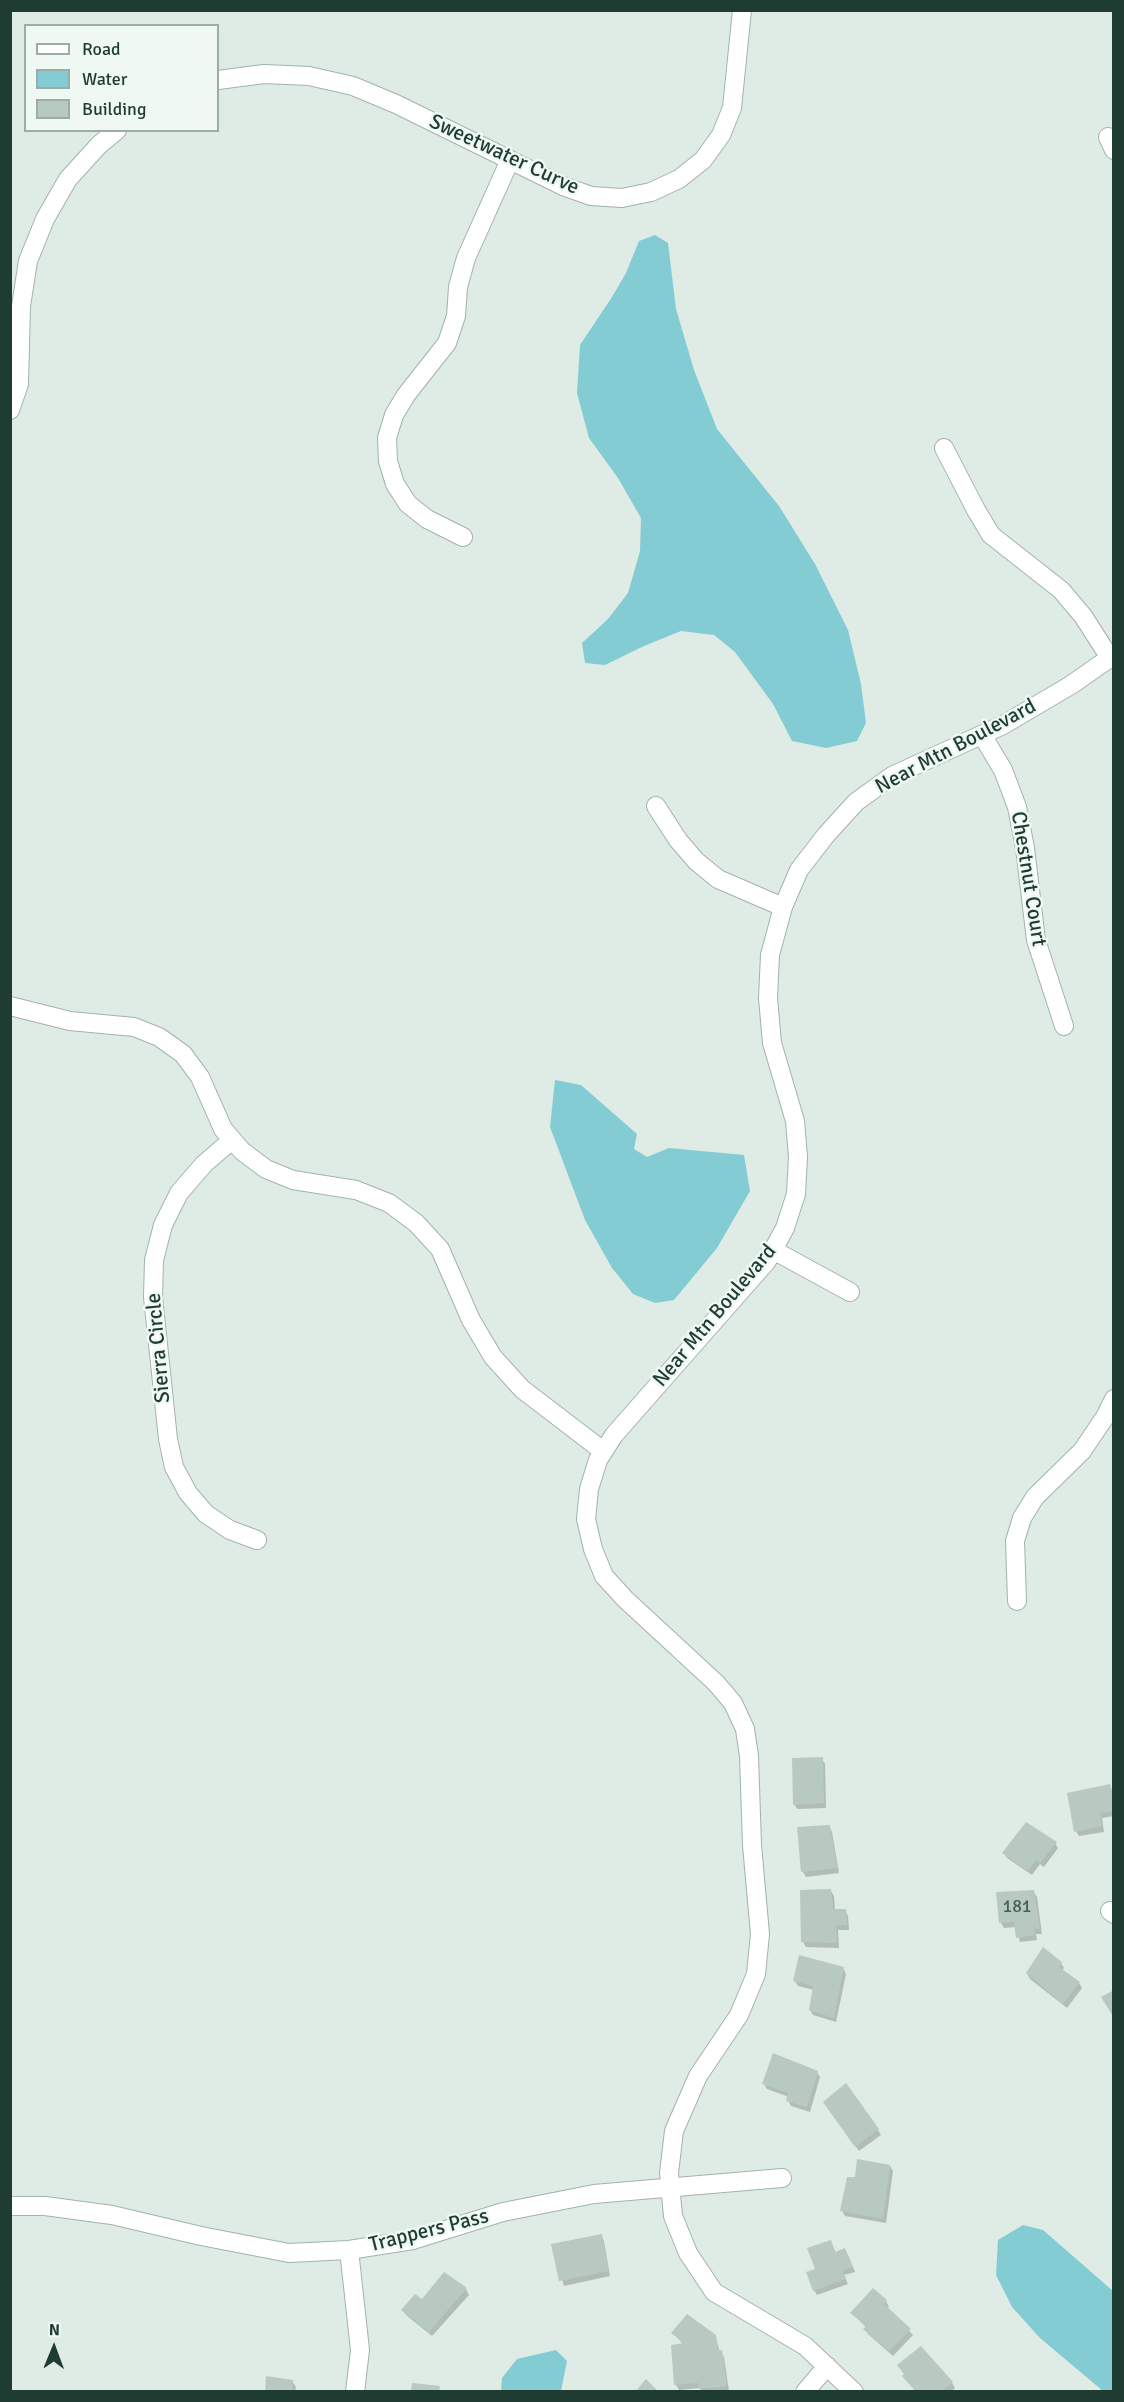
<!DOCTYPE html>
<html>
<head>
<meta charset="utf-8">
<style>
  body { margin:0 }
  #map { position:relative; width:1124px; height:2402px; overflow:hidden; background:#dfebe5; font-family:Signika,sans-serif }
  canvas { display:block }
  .frame { position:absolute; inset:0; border:12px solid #1f3c32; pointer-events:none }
  .legend { position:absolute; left:24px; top:24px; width:195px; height:108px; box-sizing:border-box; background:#eff8f3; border:2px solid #9cada6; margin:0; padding:8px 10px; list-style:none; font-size:18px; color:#1f3c32 }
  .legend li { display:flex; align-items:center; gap:12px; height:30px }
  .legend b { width:30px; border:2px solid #9cada6 }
  .north { position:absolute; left:24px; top:2318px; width:60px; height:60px; -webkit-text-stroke:4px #eff8f3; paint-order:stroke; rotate:1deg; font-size:16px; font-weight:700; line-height:24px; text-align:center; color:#1f3c32 }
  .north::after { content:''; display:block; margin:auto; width:21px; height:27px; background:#1f3c32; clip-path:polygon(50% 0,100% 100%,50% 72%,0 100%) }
</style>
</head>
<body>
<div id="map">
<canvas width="1124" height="2402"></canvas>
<div class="frame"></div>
<ul class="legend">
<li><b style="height:8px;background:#fff"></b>Road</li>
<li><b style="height:16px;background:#83ccd4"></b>Water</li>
<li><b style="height:16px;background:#b7c9c0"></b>Building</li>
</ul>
<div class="north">N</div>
</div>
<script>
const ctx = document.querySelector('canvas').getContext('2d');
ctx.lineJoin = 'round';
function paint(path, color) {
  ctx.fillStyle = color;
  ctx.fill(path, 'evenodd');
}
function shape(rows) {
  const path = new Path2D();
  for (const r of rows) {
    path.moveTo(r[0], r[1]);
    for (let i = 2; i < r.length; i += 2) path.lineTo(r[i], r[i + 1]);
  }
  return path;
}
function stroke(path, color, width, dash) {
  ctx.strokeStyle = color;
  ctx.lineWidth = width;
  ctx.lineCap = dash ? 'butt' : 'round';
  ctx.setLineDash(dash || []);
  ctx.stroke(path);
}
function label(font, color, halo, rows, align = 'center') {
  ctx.font = font + ' Signika,sans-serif';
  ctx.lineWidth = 5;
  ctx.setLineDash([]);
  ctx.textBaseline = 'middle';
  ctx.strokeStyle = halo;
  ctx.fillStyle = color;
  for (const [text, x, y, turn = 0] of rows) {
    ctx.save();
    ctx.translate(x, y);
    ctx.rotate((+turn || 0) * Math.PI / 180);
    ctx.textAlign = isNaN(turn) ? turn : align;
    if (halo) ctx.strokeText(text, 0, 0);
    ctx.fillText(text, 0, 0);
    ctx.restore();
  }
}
const water = shape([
  [655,235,668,243,676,309,694,370,717,429,779,506,815,564,848,630,861,684,866,723,857,741,826,748,792,741,773,704,735,652,714,635,681,631,644,646,605,665,585,663,582,643,608,619,628,593,640,551,641,518,618,478,589,438,577,393,580,345,612,297,626,273,639,241],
  [555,1080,581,1085,637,1134,634,1149,647,1157,669,1148,744,1155,750,1191,717,1248,674,1300,655,1303,633,1294,612,1268,585,1220,550,1127],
  [1023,2225,1043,2230,1113,2291,1113,2391,1103,2391,1040,2338,1012,2307,996,2275,998,2240],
  [556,2350,567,2361,561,2391,501,2391,502,2378,517,2359]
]);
const shadow = shape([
  [822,1759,825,1764,826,1808,797,1809,794,1804],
  [1109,1785,1114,1795,1114,1816,1102,1818,1104,1832,1079,1836,1076,1831],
  [829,1826,832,1832,839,1873,806,1877,803,1872,799,1829],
  [1055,1843,1058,1848,1044,1867,1040,1864,1032,1875,1007,1858,1004,1853],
  [831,1891,834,1896,835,1911,845,1910,848,1916,849,1930,838,1930,839,1948,806,1947,803,1942],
  [1033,1891,1037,1897,1042,1934,1036,1934,1037,1940,1020,1942,1016,1927,1004,1928,1001,1923,998,1894],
  [1061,1963,1064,1968,1062,1971,1079,1983,1082,1988,1067,2008,1030,1979,1027,1973],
  [843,1968,846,1974,836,2022,813,2015,810,2010,814,1990,798,1986,795,1981],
  [817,2072,820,2077,810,2112,791,2106,788,2100,789,2097,767,2089,764,2084],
  [827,2107,878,2130,881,2135,859,2151],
  [890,2166,893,2171,886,2223,845,2216,842,2211,856,2179],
  [601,2236,604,2241,610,2276,564,2286,553,2246],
  [831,2242,836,2253,848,2255,855,2272,844,2275,848,2284,817,2295,814,2290,817,2270],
  [444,2274,466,2289,469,2295,432,2336,406,2315,403,2310,422,2301],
  [886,2301,889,2307,887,2308,913,2335,893,2356,868,2334,865,2329,866,2327,852,2313],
  [673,2333,715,2336,720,2352,724,2357,729,2391,702,2392,700,2388,679,2390,676,2385,673,2346,684,2345],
  [292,2381,296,2387,295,2392,266,2392],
  [952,2383,955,2388,950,2392,916,2392]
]);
const building = shape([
  [823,1757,824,1803,793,1805,792,1758],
  [1110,1784,1114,1797,1114,1811,1100,1813,1102,1826,1074,1832,1067,1793],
  [1026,1822,1057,1842,1040,1863,1036,1860,1028,1871,1002,1853],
  [830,1825,837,1868,801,1872,797,1827],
  [831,1889,833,1909,846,1909,847,1925,836,1925,837,1943,801,1942,800,1890],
  [1034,1890,1040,1929,1034,1929,1035,1935,1016,1938,1014,1922,999,1923,996,1892],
  [1043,1947,1062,1962,1059,1967,1080,1982,1063,2004,1026,1973],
  [799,1955,844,1967,834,2018,809,2010,813,1986,793,1981],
  [1114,1990,1114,2018,1101,1997],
  [773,2053,818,2071,807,2107,786,2101,788,2093,762,2084],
  [846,2083,879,2129,855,2147,823,2102],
  [857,2159,890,2165,883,2219,840,2211,847,2177,855,2177],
  [602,2234,609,2271,559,2281,551,2244],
  [831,2240,835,2252,845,2248,853,2267,843,2270,846,2279,813,2291,806,2272,815,2269,807,2248],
  [444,2272,467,2288,429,2332,401,2310,415,2294,422,2299],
  [873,2288,887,2300,884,2304,911,2329,889,2351,863,2329,866,2326,850,2313],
  [687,2314,716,2335,718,2351,722,2350,727,2386,699,2389,698,2383,674,2385,671,2345,684,2343,671,2333],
  [921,2346,953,2382,941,2392,916,2392,902,2376,904,2374,897,2365],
  [266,2376,293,2380,292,2392,265,2392],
  [646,2379,659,2392,635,2392],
  [412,2383,440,2386,439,2392,411,2392]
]);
const minor = shape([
  [218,80,264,74,309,76,353,86,396,104,563,186,591,196,622,198,651,192,679,179,703,160,721,135,732,108,742,10],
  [1108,137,1114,150],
  [10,410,19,384,21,306,28,261,45,219,68,179,99,145,117,130],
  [944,448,976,510,991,535,1061,590,1083,616,1110,658],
  [463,537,427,519,408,504,395,484,388,461,387,438,394,415,406,395,447,343,456,316,458,287,466,258,510,160],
  [982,735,1003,770,1017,807,1025,848,1036,940,1064,1026],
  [656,806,678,840,696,861,718,879,783,907],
  [10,1006,70,1021,134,1027,159,1037,183,1054,200,1077,223,1129,242,1151,266,1169,293,1180,356,1190,389,1203,416,1223,440,1249,471,1320,493,1357,522,1389,603,1451],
  [232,1140,204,1164,179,1193,163,1225,154,1260,153,1297,168,1439,174,1467,188,1493,206,1514,230,1530,257,1540],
  [773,1250,850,1292],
  [1017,1601,1015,1541,1022,1518,1035,1497,1082,1451,1105,1417,1114,1399],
  [1110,1911,1114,1914],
  [10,2206,45,2206,112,2215,201,2236,289,2253,349,2250,413,2240,503,2212,594,2194,782,2178],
  [349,2250,360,2350,355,2392],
  [805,2392,827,2366],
  [854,2392,805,2346,714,2292,688,2253,673,2216,669,2173,674,2131,698,2076,739,2015,756,1974,760,1934,752,1845,749,1756,745,1729,733,1703,716,1683,625,1599,604,1576,593,1549,586,1519,589,1489,598,1460,614,1435,767,1261,785,1228,796,1194,798,1157,795,1121,772,1043,768,998,770,955,783,907,799,870,826,835,856,802,892,776,1003,725,1071,685,1114,655]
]);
const numberNames = [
  ["181",1017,1907]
];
const streetNames = [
  ["Sweetwater Curve",504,155,25],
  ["Near Mtn Boulevard",956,747,-28],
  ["Chestnut Court",1028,879,81],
  ["Near Mtn Boulevard",715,1316,-50],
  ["Sierra Circle",159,1348,-95],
  ["Trappers Pass",429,2231,-14]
];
paint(water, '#83ccd4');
paint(shadow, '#0003');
paint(building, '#b7c9c0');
stroke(minor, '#a2b3ac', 20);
stroke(minor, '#fff', 18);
label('18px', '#455f56', null, numberNames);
label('21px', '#1f3c32', '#eff8f3', streetNames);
</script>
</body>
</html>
